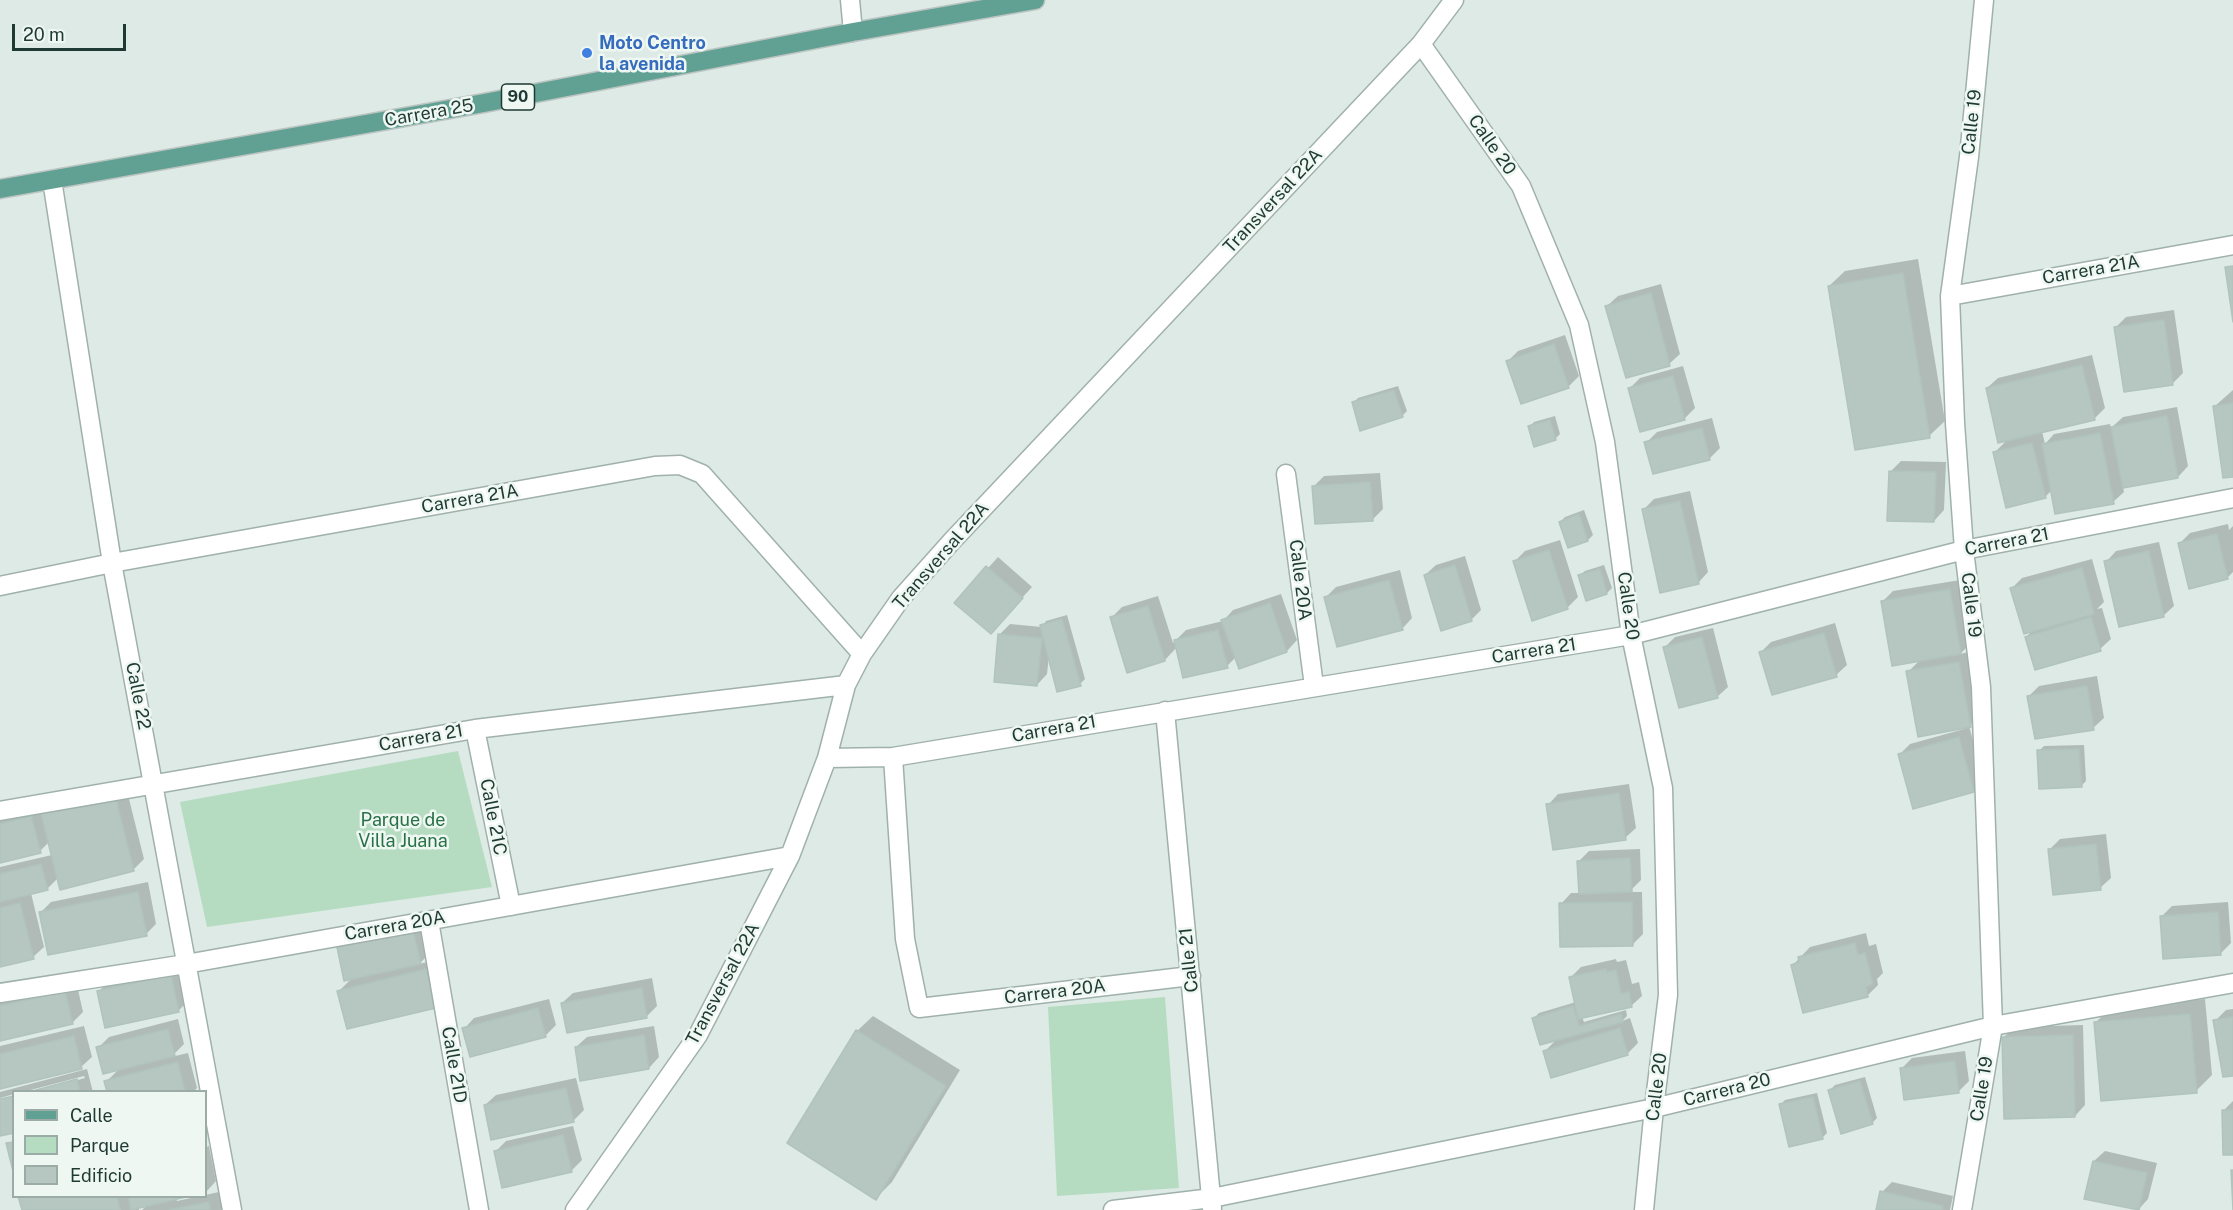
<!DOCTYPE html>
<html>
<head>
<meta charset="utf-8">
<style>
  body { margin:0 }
  #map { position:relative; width:2233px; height:1210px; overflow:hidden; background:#ddeae5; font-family:"Public Sans",sans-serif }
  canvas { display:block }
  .legend { position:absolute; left:12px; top:1090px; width:195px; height:108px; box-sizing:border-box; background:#eef7f2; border:2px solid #9baba6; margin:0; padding:8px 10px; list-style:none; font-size:18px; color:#1f3933 }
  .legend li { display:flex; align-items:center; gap:12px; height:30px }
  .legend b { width:30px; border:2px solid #9baba6 }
  .scale { position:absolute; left:12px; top:24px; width:114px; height:27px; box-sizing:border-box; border:3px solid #1f3933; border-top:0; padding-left:8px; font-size:18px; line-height:21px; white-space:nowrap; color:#1f3933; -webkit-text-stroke:4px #eef7f2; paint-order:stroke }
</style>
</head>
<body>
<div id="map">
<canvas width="2233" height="1210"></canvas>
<ul class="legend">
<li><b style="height:8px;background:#60a193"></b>Calle</li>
<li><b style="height:16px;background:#b5dcc1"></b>Parque</li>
<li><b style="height:16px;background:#b6c7c1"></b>Edificio</li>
</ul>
<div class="scale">20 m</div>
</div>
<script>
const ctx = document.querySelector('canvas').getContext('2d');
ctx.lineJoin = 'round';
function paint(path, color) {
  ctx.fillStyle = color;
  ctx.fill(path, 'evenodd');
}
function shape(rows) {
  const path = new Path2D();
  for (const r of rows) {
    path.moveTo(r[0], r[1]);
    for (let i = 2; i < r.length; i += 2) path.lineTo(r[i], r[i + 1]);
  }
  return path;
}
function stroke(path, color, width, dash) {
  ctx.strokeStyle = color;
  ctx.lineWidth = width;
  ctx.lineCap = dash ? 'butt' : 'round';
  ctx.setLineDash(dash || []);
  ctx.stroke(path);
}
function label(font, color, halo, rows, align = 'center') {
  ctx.font = font + ' "Public Sans",sans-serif';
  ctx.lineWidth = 5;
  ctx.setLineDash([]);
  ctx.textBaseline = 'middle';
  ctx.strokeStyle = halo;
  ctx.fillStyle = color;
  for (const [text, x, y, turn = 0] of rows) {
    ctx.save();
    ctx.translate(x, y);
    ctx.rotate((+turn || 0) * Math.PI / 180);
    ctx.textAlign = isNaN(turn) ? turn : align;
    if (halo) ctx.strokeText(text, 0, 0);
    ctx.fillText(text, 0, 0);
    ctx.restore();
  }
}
const green = shape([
  [458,751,492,887,207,927,180,802],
  [1165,997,1179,1188,1057,1196,1048,1007]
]);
const shadow = shape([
  [1918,259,1945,421,1929,436,1829,286,1845,271],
  [1661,284,1680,354,1669,364,1607,306,1618,296],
  [2174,310,2183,373,2172,384,2115,328,2126,317],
  [1565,335,1579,376,1568,387,1508,361,1518,351],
  [2092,355,2105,408,2094,419,2042,431,2045,444,2054,434,2110,424,2111,428,2123,417,2177,407,2188,466,2178,477,2123,487,2124,492,2113,502,2052,490,2045,497,1994,453,2008,439,1987,388,1998,378],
  [1683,366,1695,408,1684,419,1630,388,1640,378],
  [1398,386,1407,411,1402,416,1353,403,1358,398],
  [2233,390,2233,475,2215,406],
  [1555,416,1560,434,1555,439,1529,427,1534,422],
  [1712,418,1720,448,1709,459,1646,443,1657,432],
  [1901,461,1946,462,1944,510,1934,521,1891,471],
  [1380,473,1383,509,1372,520,1314,486,1324,476],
  [1690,491,1708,572,1698,583,1643,510,1654,499],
  [1584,510,1593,535,1588,540,1569,547,1560,522,1565,517],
  [2228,524,2229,530,2233,526,2233,572,2228,577,2179,544,2190,533],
  [1560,540,1578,597,1567,608,1515,561,1525,551],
  [2159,542,2174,606,2163,616,2106,562,2116,551],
  [1465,556,1481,610,1471,620,1425,575,1436,565],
  [998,557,1032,587,991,632,957,603],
  [2092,559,2104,602,2097,609,2102,608,2111,639,2100,649,2026,637,2034,629,2012,588,2022,578],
  [1604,565,1612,588,1607,593,1580,575,1585,571],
  [1400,570,1412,618,1402,629,1326,597,1336,587],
  [1960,580,1971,643,1960,654,1969,652,1981,715,1969,726,1984,780,1974,791,1899,755,1910,744,1964,729,1908,672,1920,660,1882,602,1893,591],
  [1281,594,1297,640,1287,651,1236,657,1227,666,1177,647,1165,660,1111,618,1122,607,1158,596,1173,643,1186,630,1223,621,1233,610],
  [1067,615,1085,679,1080,684,1049,656,1047,674,1037,685,1000,634,1010,624,1042,627,1046,621],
  [1835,623,1847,665,1836,675,1761,652,1771,642],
  [1713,628,1728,687,1717,697,1664,648,1675,637],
  [2097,676,2104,718,2093,728,2029,696,2039,686],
  [2084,745,2086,781,2081,786,2039,751,2044,746],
  [124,779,144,859,133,870,58,878,47,889,31,893,44,947,33,957,0,966,0,867,52,855,49,842,40,851,0,862,0,817,51,796],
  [1629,784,1636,828,1625,838,1548,805,1558,794],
  [2106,834,2111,878,2100,888,2049,850,2060,839],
  [1640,849,1641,880,1629,892,1642,892,1643,934,1632,945,1561,904,1571,893,1581,893,1579,861,1589,851],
  [148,882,156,924,146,934,41,912,51,902],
  [2228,902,2231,943,2220,954,2162,916,2172,906],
  [424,920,431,952,419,964,437,960,435,1007,339,991,352,978,338,948,349,937],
  [1866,933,1869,946,1876,944,1883,973,1877,979,1878,985,1868,995,1793,965,1810,947],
  [1616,959,1617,962,1626,960,1632,984,1639,982,1642,996,1631,1006,1582,1017,1584,1022,1626,1010,1627,1016,1622,1021,1630,1018,1638,1043,1627,1054,1544,1052,1557,1039,1534,1018,1539,1013,1576,1002,1570,978,1581,967],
  [181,965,189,1000,178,1011,99,991,109,981],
  [652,978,657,1006,647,1016,562,1003,573,993],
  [76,981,83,1012,72,1023,0,1040,0,999],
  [549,999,556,1025,545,1036,464,1029,474,1018],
  [2205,999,2212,1075,2196,1091,2096,1022,2112,1007],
  [2233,1009,2233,1074,2215,1021,2226,1010],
  [873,1016,960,1070,892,1182,876,1198,857,1031],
  [178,1019,184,1044,171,1057,188,1053,197,1088,193,1092,108,1092,106,1082,119,1069,98,1048,109,1037],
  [2083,1025,2085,1105,2075,1116,2003,1038,2014,1027],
  [84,1026,92,1057,81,1067,0,1087,0,1046],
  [654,1026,659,1057,649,1068,576,1047,587,1037],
  [1965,1051,1969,1081,1959,1091,1905,1098,1901,1069,1912,1058],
  [87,1069,93,1092,35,1092,85,1078,84,1076,23,1092,14,1092,14,1094,0,1098,0,1092],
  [1865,1077,1877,1118,1872,1123,1830,1090,1835,1085],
  [576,1078,584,1110,573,1121,485,1105,496,1095],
  [1817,1093,1827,1133,1822,1138,1780,1105,1785,1100],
  [2233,1101,2233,1154,2224,1110],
  [573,1126,582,1160,571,1171,495,1152,506,1141],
  [209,1146,216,1181,206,1192,206,1147],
  [2105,1151,2157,1163,2148,1199,2138,1210,2094,1161],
  [1892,1182,1953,1196,1950,1210,1877,1210,1882,1192],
  [219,1192,223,1210,142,1210,147,1205,139,1207,139,1210,23,1210,20,1196,184,1196,176,1198,177,1201]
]);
const building = shape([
  [2233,266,2233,322,2225,267,2233,266],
  [1903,273,1930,438,1855,450,1828,286,1903,273],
  [1651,293,1670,366,1626,378,1605,306,1651,293],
  [2164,320,2173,385,2124,392,2114,327,2164,320],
  [1554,344,1569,388,1521,404,1506,361,1554,344],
  [2082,365,2095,420,1998,443,1986,388,2082,365],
  [1673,376,1685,420,1640,432,1628,388,1673,376],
  [1394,390,1403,417,1360,431,1352,402,1394,390],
  [2233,403,2233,477,2223,478,2213,406,2233,403],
  [2167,416,2178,478,2123,488,2111,427,2167,416],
  [1550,420,1556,440,1534,447,1528,426,1550,420],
  [1702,428,1710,460,1653,474,1644,442,1702,428],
  [2100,433,2114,504,2055,514,2042,444,2100,433],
  [2032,443,2046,498,2006,508,1993,452,2032,443],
  [1889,471,1936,472,1934,522,1887,521,1889,471],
  [1370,482,1373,521,1315,524,1312,486,1370,482],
  [1680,501,1699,584,1660,593,1642,509,1680,501],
  [1579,514,1588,541,1568,548,1559,522,1579,514],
  [2217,534,2228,579,2189,589,2178,543,2217,534],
  [1549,550,1568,609,1532,621,1513,561,1549,550],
  [2149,551,2164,617,2119,627,2104,561,2149,551],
  [1455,565,1472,621,1441,631,1424,575,1455,565],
  [986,566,1023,598,991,634,954,603,986,566],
  [2082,568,2094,614,2024,634,2010,588,2082,568],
  [1600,569,1607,594,1586,601,1578,575,1600,569],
  [1389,580,1403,630,1337,647,1324,597,1389,580],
  [1950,589,1961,654,1892,666,1881,601,1950,589],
  [1270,603,1287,652,1239,669,1221,620,1270,603],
  [1148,606,1165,661,1127,673,1110,617,1148,606],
  [2091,617,2101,651,2035,670,2025,637,2091,617],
  [1062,619,1081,686,1057,692,1040,625,1062,619],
  [1218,630,1228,668,1183,678,1174,640,1218,630],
  [1824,633,1837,677,1772,695,1759,652,1824,633],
  [998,634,1042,638,1037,686,994,682,998,634],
  [1702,637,1718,698,1679,708,1663,647,1702,637],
  [1959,662,1971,727,1918,737,1906,671,1959,662],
  [2087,686,2094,730,2035,739,2027,696,2087,686],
  [1959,737,1974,792,1913,809,1898,754,1959,737],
  [2079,749,2082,787,2039,789,2037,750,2079,749],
  [113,788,134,871,60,890,39,806,113,788],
  [1619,793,1626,840,1553,850,1546,804,1619,793],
  [31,816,41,853,0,863,0,824,31,816],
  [2096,844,2101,890,2053,895,2048,849,2096,844],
  [1630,858,1632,892,1579,894,1577,861,1630,858],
  [41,864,48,890,0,902,0,874,41,864],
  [138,892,147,936,48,955,39,912,138,892],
  [1632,902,1633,946,1560,947,1559,903,1632,902],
  [20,903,34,959,0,967,0,908,20,903],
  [2218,912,2221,955,2163,959,2160,916,2218,912],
  [413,930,421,964,344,981,337,947,413,930],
  [1855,943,1858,955,1865,953,1873,984,1866,987,1868,997,1803,1013,1791,965,1799,962,1798,957,1855,943],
  [426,969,436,1008,347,1029,337,991,426,969],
  [1606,969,1607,972,1616,970,1621,994,1629,992,1632,1007,1578,1019,1569,977,1606,969],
  [171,975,179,1012,105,1028,97,991,171,975],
  [642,988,647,1018,567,1033,561,1003,642,988],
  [65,991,73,1024,0,1041,0,1006,65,991],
  [1573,1006,1579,1026,1621,1014,1623,1022,1540,1045,1532,1018,1573,1006],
  [538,1008,546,1037,470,1057,462,1028,538,1008],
  [2190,1014,2197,1093,2101,1101,2094,1022,2190,1014],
  [2233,1017,2233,1076,2223,1077,2213,1020,2233,1017],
  [1620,1028,1628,1055,1551,1078,1543,1051,1620,1028],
  [168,1029,175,1056,103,1074,96,1047,168,1029],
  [856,1030,946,1086,876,1200,787,1143,856,1030],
  [644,1035,649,1069,580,1081,575,1047,644,1035],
  [2073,1035,2075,1117,2004,1119,2002,1037,2073,1035],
  [74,1036,82,1069,0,1089,0,1054,74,1036],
  [1955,1061,1959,1093,1904,1100,1900,1068,1955,1061],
  [178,1062,185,1092,107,1092,104,1081,178,1062],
  [77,1079,80,1092,29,1092,77,1079],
  [1860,1081,1873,1124,1841,1134,1828,1090,1860,1081],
  [566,1088,574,1122,491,1140,484,1105,566,1088],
  [14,1096,14,1133,0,1136,0,1099,14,1096],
  [1813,1097,1823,1139,1789,1147,1779,1104,1813,1097],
  [2222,1110,2233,1110,2233,1155,2223,1155,2222,1110],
  [563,1135,572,1172,502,1188,494,1151,563,1135],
  [14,1142,14,1175,6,1143,14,1142],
  [2093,1161,2147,1173,2139,1210,2084,1199,2093,1161],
  [2231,1170,2233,1170,2233,1210,2231,1170],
  [1880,1191,1943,1206,1942,1210,1876,1210,1880,1191],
  [18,1196,117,1196,120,1210,22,1210,18,1196],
  [128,1196,190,1196,131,1210,128,1196],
  [209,1202,210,1210,169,1210,209,1202]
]);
const minor = shape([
  [850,0,853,32],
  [1421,44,1521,186,1579,325,1605,442,1631,635,1663,788,1668,995,1654,1108,1644,1210],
  [52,180,112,563,232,1210],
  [1950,296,2233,245],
  [1286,474,1314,686],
  [0,586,112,563,655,466,680,465,702,474,862,654],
  [1165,711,1212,1208],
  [475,729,511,906],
  [893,757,905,939,919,1008,1191,976],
  [827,758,893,757,1631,635,1964,550,2233,498],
  [0,811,475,729,846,685],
  [429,921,479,1210],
  [0,993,186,964,790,856],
  [575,1210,698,1035,790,856,827,758,846,685,862,654,901,598,951,542,1421,44,1454,0],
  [1113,1210,1212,1198,1654,1108,1993,1026,2233,983],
  [1962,1210,1993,1026,1981,687,1964,550,1955,423,1950,296,1969,157,1984,0]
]);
const primary = shape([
  [0,189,484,103,853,32,1035,0]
]);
const markers = [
  [587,53,6,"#3f7fe0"]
];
const shields = [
  [518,97,33]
];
const shieldNames = [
  ["90",518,97]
];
const shopNames = [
  ["Moto Centro",599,43],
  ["la avenida",599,64]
];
const streetNames = [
  ["Carrera 25",429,113,-10],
  ["Calle 19",1972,122,-84],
  ["Calle 20",1492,145,55],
  ["Transversal 22A",1273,201,-47],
  ["Carrera 21A",2091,270,-10],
  ["Carrera 21A",470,499,-10],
  ["Carrera 21",2007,542,-11],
  ["Transversal 22A",941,556,-49],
  ["Calle 20A",1300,580,83],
  ["Calle 19",1971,605,83],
  ["Calle 20",1628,606,82],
  ["Carrera 21",1534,651,-9],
  ["Calle 22",138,696,79],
  ["Carrera 21",1054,729,-10],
  ["Carrera 21",421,738,-10],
  ["Calle 21C",493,817,79],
  ["Carrera 20A",395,926,-10],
  ["Calle 21",1189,960,-96],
  ["Transversal 22A",723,984,-62],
  ["Carrera 20A",1055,992,-7],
  ["Calle 21D",454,1065,80],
  ["Calle 20",1657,1087,-83],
  ["Calle 19",1982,1089,-81],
  ["Carrera 20",1727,1090,-14]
];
const parkNames = [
  ["Parque de",403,820],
  ["Villa Juana",403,841]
];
paint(green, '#b5dcc1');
paint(shadow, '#0003');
paint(building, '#b6c7c1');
stroke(building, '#b0c3bc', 1.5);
stroke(minor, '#a0b1ac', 21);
stroke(primary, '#bcc4c2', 21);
stroke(minor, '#fff', 18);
stroke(primary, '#60a193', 18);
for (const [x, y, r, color] of markers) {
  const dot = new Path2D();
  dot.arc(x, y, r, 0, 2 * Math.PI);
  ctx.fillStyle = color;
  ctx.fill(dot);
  stroke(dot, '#eef7f2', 2);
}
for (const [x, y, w] of shields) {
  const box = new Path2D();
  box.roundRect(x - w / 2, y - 13, w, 26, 4.5);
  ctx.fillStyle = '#eef7f2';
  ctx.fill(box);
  stroke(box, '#1f3933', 1.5);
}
label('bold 16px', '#1f3933', null, shieldNames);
label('bold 18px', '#366cbe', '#eef7f2', shopNames, 'left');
label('18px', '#1f3933', '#eef7f2', streetNames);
label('18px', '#287147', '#eef7f2', parkNames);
</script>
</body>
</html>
